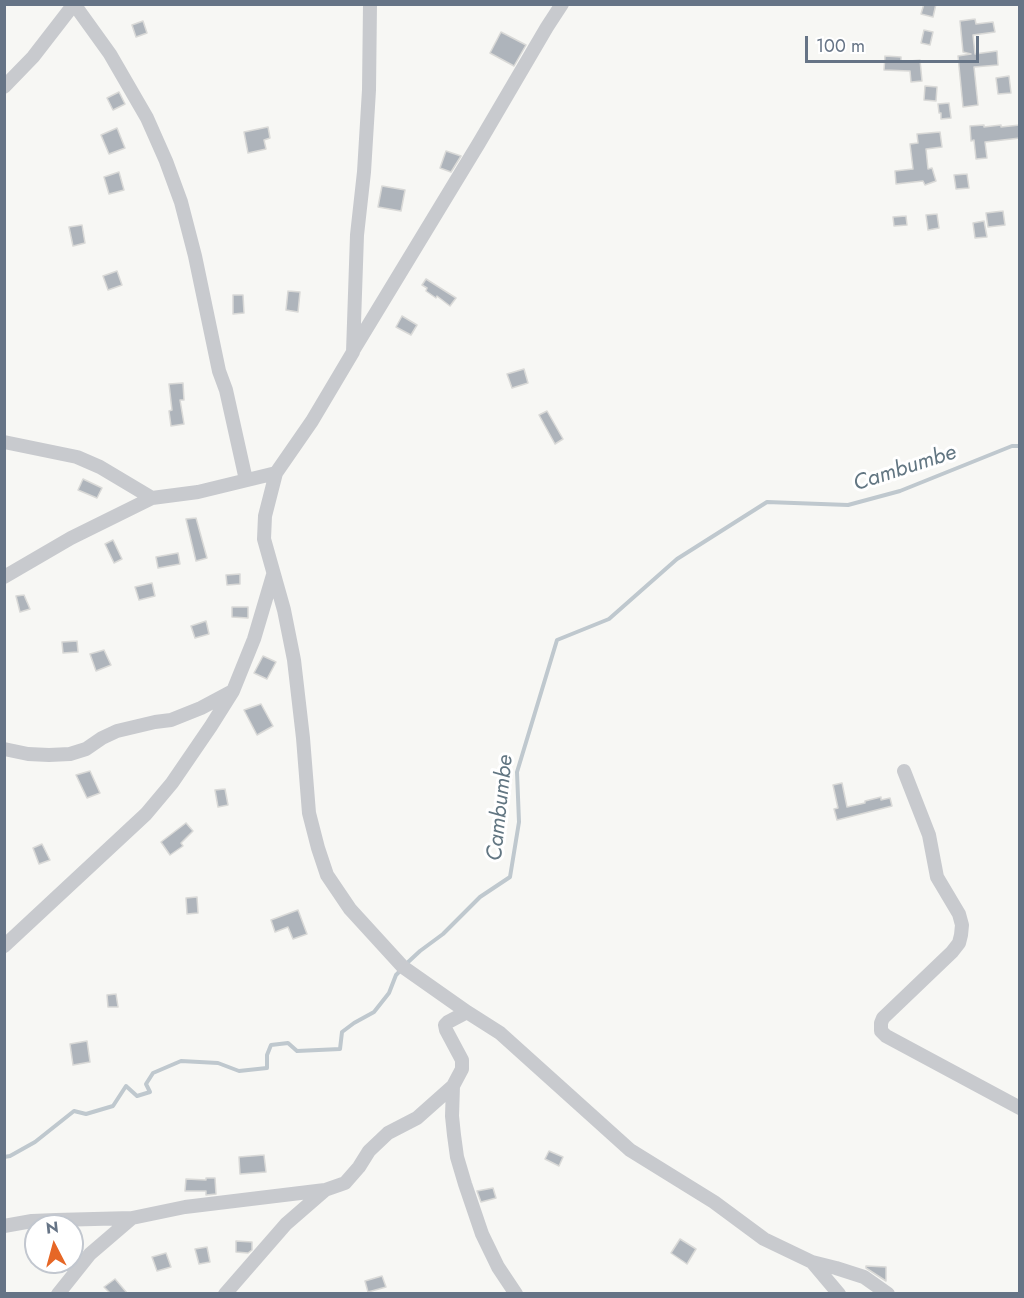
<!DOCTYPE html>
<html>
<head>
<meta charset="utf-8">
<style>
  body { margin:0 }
  #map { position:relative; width:1024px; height:1298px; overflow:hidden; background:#f7f7f4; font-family:Jost,sans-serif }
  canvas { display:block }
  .frame { position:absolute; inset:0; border:6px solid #667486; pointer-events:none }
  .north { position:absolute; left:24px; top:1214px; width:60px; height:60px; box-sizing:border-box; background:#fff; border:2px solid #c2c7cf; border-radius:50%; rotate:354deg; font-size:16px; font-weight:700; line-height:24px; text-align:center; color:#667486 }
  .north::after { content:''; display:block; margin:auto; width:21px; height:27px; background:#e66726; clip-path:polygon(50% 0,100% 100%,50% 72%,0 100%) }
  .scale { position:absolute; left:805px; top:36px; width:174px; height:27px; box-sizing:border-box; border:3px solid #667486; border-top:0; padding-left:8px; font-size:18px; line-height:21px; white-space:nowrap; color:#667486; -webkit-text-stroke:4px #fff; paint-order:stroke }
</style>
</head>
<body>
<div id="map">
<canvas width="1024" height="1298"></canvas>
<div class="frame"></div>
<div class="north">N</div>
<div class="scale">100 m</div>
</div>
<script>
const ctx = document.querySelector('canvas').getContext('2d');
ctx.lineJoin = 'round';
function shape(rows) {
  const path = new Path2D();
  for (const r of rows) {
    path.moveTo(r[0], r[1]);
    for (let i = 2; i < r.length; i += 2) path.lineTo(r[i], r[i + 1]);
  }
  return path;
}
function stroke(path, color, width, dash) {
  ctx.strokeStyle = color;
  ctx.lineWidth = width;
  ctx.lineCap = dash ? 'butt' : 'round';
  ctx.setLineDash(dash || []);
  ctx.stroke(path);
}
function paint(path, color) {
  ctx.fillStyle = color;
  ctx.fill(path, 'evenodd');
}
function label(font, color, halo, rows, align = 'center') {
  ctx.font = font + ' Jost,sans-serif';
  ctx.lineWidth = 6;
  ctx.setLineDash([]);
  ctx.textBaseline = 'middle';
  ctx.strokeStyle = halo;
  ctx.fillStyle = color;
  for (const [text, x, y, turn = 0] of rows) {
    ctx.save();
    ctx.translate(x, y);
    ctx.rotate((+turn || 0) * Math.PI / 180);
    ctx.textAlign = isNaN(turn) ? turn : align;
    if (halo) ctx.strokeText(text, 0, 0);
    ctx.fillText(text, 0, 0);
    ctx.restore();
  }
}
const stream = shape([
  [406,964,420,951,443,934,480,897,510,877,519,822,517,772,557,640,609,619,677,559,767,502,848,505,900,491,1012,446,1020,446],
  [4,1157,10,1156,35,1142,74,1111,86,1114,113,1106,126,1086,137,1096,150,1092,146,1084,153,1073,181,1061,218,1063,239,1071,267,1068,267,1055,271,1045,288,1043,297,1051,340,1049,342,1032,354,1023,374,1012,389,993,396,975,401,970]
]);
const building = shape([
  [924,4,936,4,933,17,921,14,924,4],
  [975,19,976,24,993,22,995,32,973,35,975,54,997,51,998,65,974,67,978,105,963,107,958,56,971,54,963,52,960,21,975,19],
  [143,21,147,33,136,37,132,25,143,21],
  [924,30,933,32,930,45,921,43,924,30],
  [501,32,526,45,514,66,490,53,501,32],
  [885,56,901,57,901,62,920,60,922,81,911,82,910,71,884,70,885,56],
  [1009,76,1011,93,998,94,996,78,1009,76],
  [925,86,937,87,936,101,924,100,925,86],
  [119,92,125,104,113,110,107,98,119,92],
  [949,103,951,118,941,119,941,113,939,113,938,104,949,103],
  [984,125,984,127,1001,125,1001,127,1020,125,1020,138,985,142,987,158,976,159,974,140,971,141,970,126,984,125],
  [268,127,270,138,264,140,266,149,248,153,244,132,268,127],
  [117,128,125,148,109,154,101,135,117,128],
  [940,132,942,147,926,149,928,169,932,168,936,181,925,185,923,181,896,184,895,171,913,169,910,144,918,143,917,134,940,132],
  [446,151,461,156,451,172,440,168,446,151],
  [119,172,124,190,109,194,104,177,119,172],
  [967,174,969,188,956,189,954,175,967,174],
  [382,186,405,190,401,211,378,207,382,186],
  [1003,211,1005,225,988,227,986,213,1003,211],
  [937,214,939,228,928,230,926,215,937,214],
  [906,216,907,225,894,226,893,217,906,216],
  [984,221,987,237,975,238,973,223,984,221],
  [82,225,85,243,73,246,69,227,82,225],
  [117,271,122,285,108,290,103,276,117,271],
  [426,279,456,298,450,306,437,296,436,298,426,291,427,288,422,285,426,279],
  [288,291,300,292,298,312,286,310,288,291],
  [233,295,243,295,244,313,233,314,233,295],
  [402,316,417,325,411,335,396,327,402,316],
  [524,369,528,383,512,388,507,374,524,369],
  [183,383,184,400,180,400,184,424,171,426,169,411,172,410,169,384,183,383],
  [547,411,563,439,555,444,539,415,547,411],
  [83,479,102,488,97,498,78,490,83,479],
  [196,518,207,558,196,561,186,519,196,518],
  [113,540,122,559,114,563,105,544,113,540],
  [178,553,180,564,158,568,156,557,178,553],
  [240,574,240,584,227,585,226,575,240,574],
  [152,583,155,596,139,600,135,587,152,583],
  [24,595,30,609,20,612,16,596,24,595],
  [232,607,248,607,248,618,232,617,232,607],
  [206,621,209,634,195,638,191,626,206,621],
  [77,641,78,652,63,653,62,642,77,641],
  [104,650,111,665,96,671,90,654,104,650],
  [263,656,276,662,267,679,254,673,263,656],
  [261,704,273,726,257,735,244,710,261,704],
  [90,771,100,793,87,798,76,775,90,771],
  [842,783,847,807,865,803,865,801,881,797,881,800,890,798,892,806,837,820,834,809,838,808,833,785,842,783],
  [225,789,228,805,218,807,215,790,225,789],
  [186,823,193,831,181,843,183,846,170,855,161,842,186,823],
  [42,844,50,860,39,864,33,848,42,844],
  [197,897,198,913,187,914,186,898,197,897],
  [298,910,307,934,293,939,288,927,275,932,271,920,298,910],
  [116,994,118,1007,108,1007,107,995,116,994],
  [87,1041,90,1062,73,1065,70,1044,87,1041],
  [549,1151,563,1157,559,1166,545,1159,549,1151],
  [264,1155,266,1172,240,1174,239,1157,264,1155],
  [206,1178,215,1178,216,1194,206,1195,206,1191,185,1191,186,1179,206,1180,206,1178],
  [493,1188,496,1198,481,1202,477,1191,493,1188],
  [680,1239,696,1249,687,1264,671,1253,680,1239],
  [236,1241,252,1242,252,1250,248,1253,236,1252,236,1241],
  [207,1247,210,1262,199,1264,195,1249,207,1247],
  [166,1253,171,1267,157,1271,152,1257,166,1253],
  [866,1266,886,1267,886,1281,866,1268,866,1266],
  [382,1276,386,1287,368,1292,365,1281,382,1276],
  [115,1279,127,1293,110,1293,104,1287,115,1279]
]);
const minor = shape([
  [74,4,110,54,147,118,166,161,181,202,195,256,219,371,226,390,246,480],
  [370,4,369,90,364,172,357,235,353,352,312,421,276,473,265,516,264,539,284,610,294,660,303,738,309,813,318,848,327,875,350,909,403,967,467,1012,500,1033,630,1150,714,1202,764,1239,812,1262,836,1268,864,1277,888,1294],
  [4,87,33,57,74,4],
  [354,349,479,143,547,27,562,4],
  [4,442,77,457,100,467,152,498],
  [4,577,71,538,152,498,198,492,276,473],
  [4,749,28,754,49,755,70,754,86,749,102,738,117,731,155,722,171,720,201,708,231,692],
  [904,771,929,835,937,877,959,914,962,925,961,935,959,943,952,952,883,1018,881,1023,881,1031,886,1036,1020,1108],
  [4,946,146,814,172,783,211,726,233,691,254,639,273,575],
  [453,1086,452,1116,454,1135,457,1157,465,1184,482,1234,498,1267,516,1294],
  [4,1226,32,1221,56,1220,132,1218,185,1207,325,1190,345,1183,359,1167,369,1151,388,1133,417,1118,453,1086,462,1069,462,1060,446,1030,445,1025,448,1022,467,1012],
  [812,1262,839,1294],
  [58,1294,90,1254,132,1218],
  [225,1294,286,1224,324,1191]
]);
const waterNames = [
  ["Cambumbe",905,469,-18],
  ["Cambumbe",501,808,-84]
];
stroke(stream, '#bfc8ce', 4);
paint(building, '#aeb4bb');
stroke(building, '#d9d9d7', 1.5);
stroke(minor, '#c8cace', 14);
label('italic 22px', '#627682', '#fff', waterNames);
</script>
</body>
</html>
